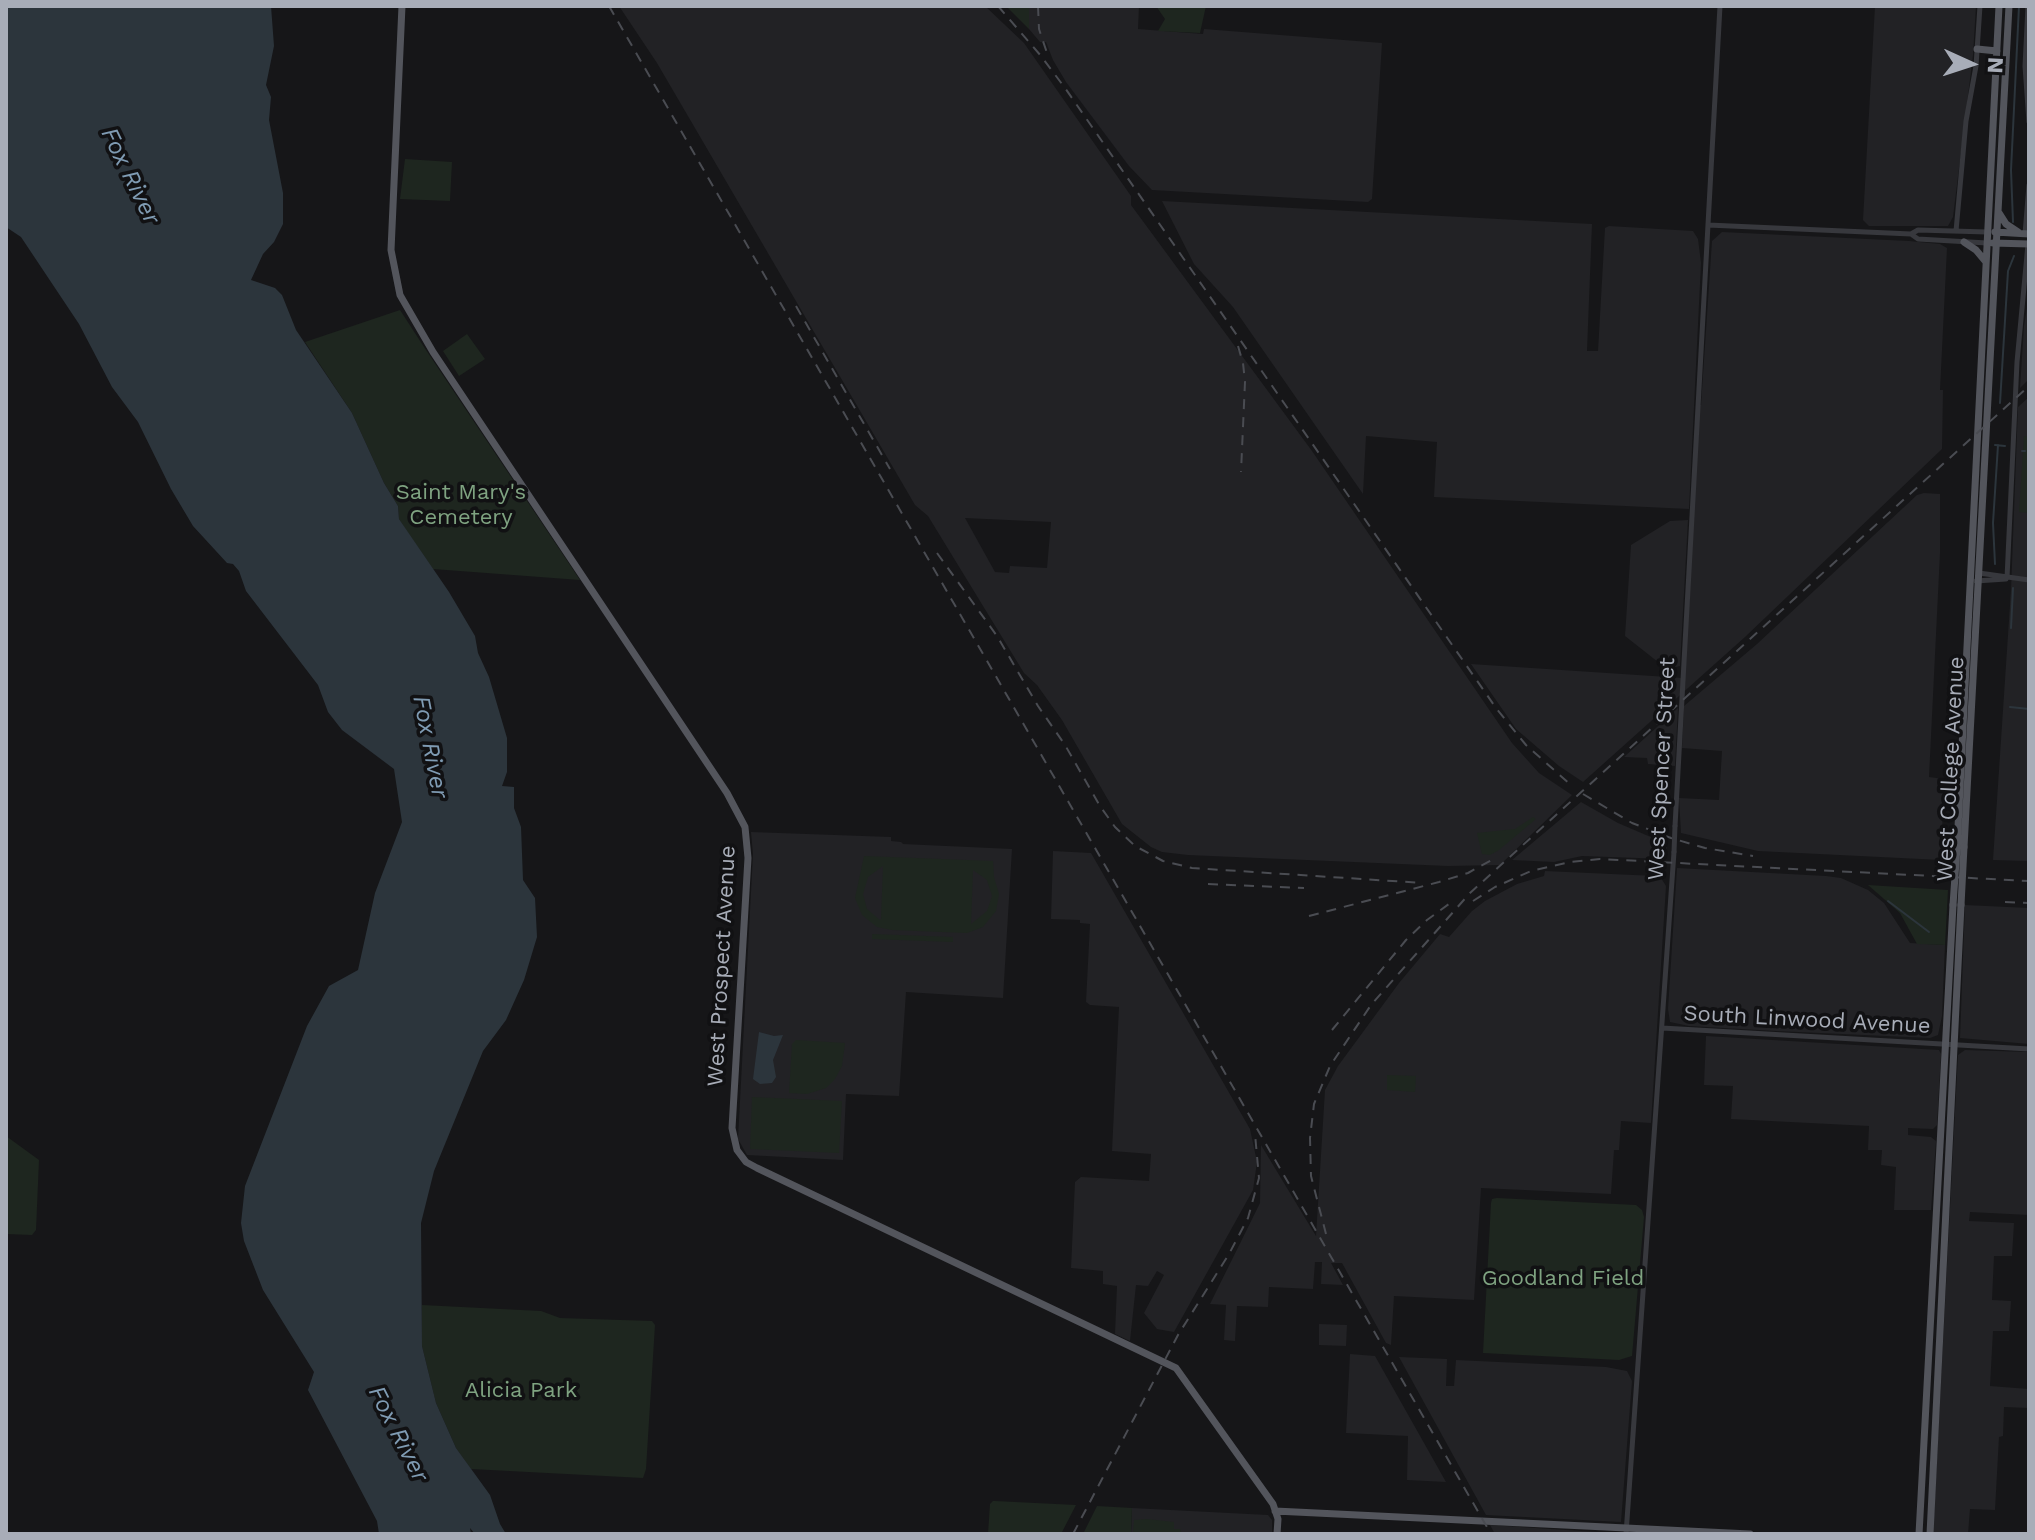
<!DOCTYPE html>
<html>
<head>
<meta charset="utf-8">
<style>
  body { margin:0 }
  #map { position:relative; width:2035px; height:1540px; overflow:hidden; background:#161618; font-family:"Work Sans",sans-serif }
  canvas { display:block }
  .frame { position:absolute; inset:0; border:8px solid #a8adb8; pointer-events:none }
  .north { position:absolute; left:1931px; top:24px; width:80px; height:80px; -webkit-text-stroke:6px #111113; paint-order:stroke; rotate:93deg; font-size:22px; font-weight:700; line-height:32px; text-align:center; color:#a8adb8 }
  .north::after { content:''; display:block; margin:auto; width:28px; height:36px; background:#a8adb8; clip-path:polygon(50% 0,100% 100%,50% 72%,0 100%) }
</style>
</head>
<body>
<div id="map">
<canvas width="2035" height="1540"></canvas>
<div class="frame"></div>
<div class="north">N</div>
</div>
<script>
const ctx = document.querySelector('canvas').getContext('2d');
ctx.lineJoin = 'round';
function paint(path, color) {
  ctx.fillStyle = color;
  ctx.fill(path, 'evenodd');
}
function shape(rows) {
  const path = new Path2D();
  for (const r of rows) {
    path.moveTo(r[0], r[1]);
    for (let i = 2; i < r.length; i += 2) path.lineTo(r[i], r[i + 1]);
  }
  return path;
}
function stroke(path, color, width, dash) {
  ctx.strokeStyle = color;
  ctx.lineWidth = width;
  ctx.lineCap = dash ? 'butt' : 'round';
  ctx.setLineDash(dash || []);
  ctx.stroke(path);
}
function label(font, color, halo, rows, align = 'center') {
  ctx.font = font + ' "Work Sans",sans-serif';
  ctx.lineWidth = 7;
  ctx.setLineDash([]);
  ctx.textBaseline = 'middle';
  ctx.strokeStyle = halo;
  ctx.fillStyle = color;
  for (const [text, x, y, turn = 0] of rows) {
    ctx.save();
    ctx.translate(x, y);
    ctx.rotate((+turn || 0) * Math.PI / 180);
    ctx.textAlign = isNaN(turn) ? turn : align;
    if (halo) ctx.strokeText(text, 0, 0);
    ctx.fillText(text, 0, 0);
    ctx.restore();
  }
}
const built = shape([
  [619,6,985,6,1024,43,1131,196,1131,205,1312,451,1512,743,1539,773,1572,795,1500,865,1448,866,1188,855,1162,852,1151,847,1122,824,1062,720,1037,685,1024,673,928,516,915,505,657,63],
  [965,518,1051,522,1047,568,1010,566,1009,573,995,572],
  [1029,6,1139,6,1138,29,1203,34,1204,29,1382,43,1372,199,1368,202,1152,190,1129,166,1066,82,1053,60,1046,42,1040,42,1029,29],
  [1875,6,1976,6,1973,55,1953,217,1948,226,1869,226,1863,220],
  [1162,201,1592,224,1587,351,1598,351,1605,228,1609,226,1693,231,1698,239,1701,263,1689,509,1434,497,1437,442,1366,436,1363,494,1233,307,1194,264],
  [1722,232,1909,241,1940,244,1947,248,1940,390,1943,390,1942,449,1745,637,1583,782,1559,766,1516,729,1471,664,1683,678,1697,405,1701,405,1712,241],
  [2029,296,2029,379,2020,388,2024,326],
  [2029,397,2029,861,1993,860,2011,590,2018,407],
  [1924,493,1940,494,1940,553,1929,777,1944,779,1941,860,1758,851,1681,833,1679,798,1719,800,1722,751,1682,748,1684,706,1757,644,1917,495],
  [1688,520,1680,666,1676,667,1658,662,1625,636,1631,545,1670,521],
  [1678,708,1675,766,1648,764,1647,758,1624,757],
  [1581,802,1618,823,1667,844,1666,859,1582,856,1554,862,1512,860],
  [751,832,891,837,891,841,901,842,903,844,1012,849,1003,998,906,992,899,1096,846,1094,843,1160,747,1155,738,1139,753,854],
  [1053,851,1091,853,1250,1129,1257,1162,1253,1190,1174,1332,1157,1329,1144,1313,1164,1275,1157,1271,1148,1286,1136,1285,1130,1341,1115,1334,1117,1286,1103,1284,1103,1271,1071,1268,1075,1182,1081,1177,1149,1181,1151,1154,1112,1151,1119,1007,1090,1005,1086,1002,1090,924,1080,923,1080,920,1051,919],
  [1677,868,1826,876,1841,878,1868,890,1884,903,1910,943,1945,945,1942,1016,1938,1035,1930,1038,1776,1031,1689,1026,1670,1022,1668,1009],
  [1545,871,1656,876,1661,878,1666,886,1651,1123,1621,1121,1619,1150,1614,1150,1611,1194,1481,1188,1474,1300,1394,1296,1391,1345,1386,1343,1342,1263,1331,1263,1343,1285,1321,1284,1322,1262,1315,1262,1313,1289,1269,1287,1268,1307,1237,1306,1235,1341,1224,1340,1226,1305,1210,1304,1260,1203,1261,1145,1316,1236,1325,1090,1338,1066,1399,983,1440,934,1449,937,1472,911,1485,901,1517,884,1544,876],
  [1965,905,2029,908,2029,1044,1960,1038],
  [1706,1036,1939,1050,1941,1054,1937,1125,1933,1129,1908,1128,1908,1135,1931,1137,1936,1141,1931,1210,1894,1210,1896,1167,1881,1165,1882,1150,1868,1150,1869,1126,1731,1119,1733,1086,1704,1085],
  [1965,1050,2029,1052,2029,1215,1970,1212,1969,1221,2014,1223,2012,1256,1994,1256,1992,1300,2011,1301,2009,1331,1993,1331,1990,1386,2029,1389,2029,1408,2004,1407,2003,1436,1999,1437,1995,1510,1970,1509,1968,1534,1933,1534,1958,1055],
  [1319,1324,1347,1325,1346,1346,1319,1345],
  [1350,1354,1375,1356,1446,1482,1407,1480,1408,1436,1346,1433],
  [1399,1357,1447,1359,1446,1386,1454,1386,1456,1360,1606,1367,1627,1371,1632,1381,1621,1522,1486,1515],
  [1132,1508,1268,1515,1272,1520,1272,1534,1131,1534],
  [1490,1525,1612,1533,1617,1534,1495,1534]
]);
const green = shape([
  [1006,6,1029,6,1029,29],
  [1156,6,1206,6,1200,33,1158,31,1165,19],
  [405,159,452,162,450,201,400,199],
  [400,310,424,347,580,580,433,569,406,530,399,519,398,506,384,483,352,413,305,342],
  [467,334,485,359,459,376,443,351],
  [2024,436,2029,437,2029,513,2019,512],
  [1533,817,1536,819,1499,850,1490,855,1482,854,1477,833,1515,829],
  [864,856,993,861,994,877,999,894,996,911,983,927,967,933,892,930,877,927,862,915,855,898],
  [883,866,881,919,880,920,867,909,863,894,868,877],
  [973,870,987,880,992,896,987,911,971,924],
  [1868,885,1948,890,1945,945,1917,944,1900,913],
  [872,934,953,937,953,942,872,939],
  [796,1040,845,1043,842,1066,835,1079,826,1088,807,1094,789,1093,792,1044],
  [1387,1075,1416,1076,1415,1092,1387,1090],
  [752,1097,842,1101,839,1153,750,1149],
  [6,1136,39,1160,36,1230,32,1235,6,1234],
  [1497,1198,1636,1205,1642,1210,1644,1217,1632,1356,1619,1360,1483,1353,1491,1203,1492,1199],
  [422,1305,541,1311,560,1318,652,1321,655,1325,646,1469,643,1478,471,1469,456,1448,436,1403,422,1346],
  [993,1501,995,1501,1076,1505,1061,1534,988,1534,990,1504],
  [1097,1506,1132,1508,1131,1534,1083,1534],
  [1147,1519,1174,1522,1174,1529,1180,1529,1182,1534,1133,1534,1134,1520]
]);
const water = shape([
  [6,6,271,6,274,46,266,85,271,97,269,120,283,193,283,224,274,242,263,254,251,280,275,288,282,295,296,330,352,413,384,483,398,506,399,519,449,592,475,636,478,653,489,677,507,738,507,772,502,786,514,787,514,808,521,827,523,880,535,898,537,937,524,980,506,1020,483,1051,434,1171,421,1223,422,1346,436,1403,456,1448,490,1495,500,1524,506,1534,475,1534,470,1528,471,1534,379,1534,377,1521,308,1390,314,1372,263,1290,244,1241,241,1223,245,1186,307,1026,329,986,358,970,375,893,402,822,394,769,342,730,328,712,318,685,246,591,239,571,233,564,227,563,193,526,171,489,138,422,112,387,79,324,21,237,6,227],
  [759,1032,774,1036,783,1035,773,1060,776,1077,772,1083,760,1084,753,1079]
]);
const stream = shape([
  [2013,222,2011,170,2019,6],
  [2000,403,2008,271,2014,256],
  [1995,445,2005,446],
  [2022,451,2025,451],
  [1995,564,1993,523,1998,445],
  [2011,628,2013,588],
  [2010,707,2029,709],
  [1888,901,1929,932]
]);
const minor = shape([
  [2028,6,2025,66,2029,122],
  [1708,225,1911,234,1918,230,1987,232],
  [1956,231,1966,121,1976,66,1980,6],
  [1911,234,1918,239,1987,243],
  [2025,234,2029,185],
  [1979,573,2029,580],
  [2007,578,2017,362,2028,244],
  [1976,581,2006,579],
  [1675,826,1720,6],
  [1662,1028,2029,1049],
  [1626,1534,1674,852]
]);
const major = shape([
  [402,6,391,250,400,295,433,352,727,793,745,827,748,858,732,1128,737,1150,746,1162,757,1168,1176,1368,1273,1504,1278,1519,1277,1534],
  [1977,49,1997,51],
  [1999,213,2006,224,2018,232],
  [1995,232,2029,234],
  [1964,242,1976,250,1986,262],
  [1993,243,2029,244],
  [1957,847,1999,6],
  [1964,847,2009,6],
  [1275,1511,1750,1534],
  [1919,1534,1953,905],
  [1930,1534,1961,905]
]);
const rail = shape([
  [609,6,1491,1534],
  [998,6,1041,56,1065,88,1496,708,1526,745,1572,786],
  [1038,6,1039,29,1048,56],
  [796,306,890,469],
  [1238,346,1243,363,1245,382,1241,472],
  [937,553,997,636,1038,706,1065,745,1100,806,1115,827,1135,846,1163,861,1192,868,1423,883],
  [1583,794,1632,823,1671,838,1705,848,1753,856],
  [1208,884,1304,888],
  [1473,901,1495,887,1531,871,1570,862,1600,859,2029,881],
  [2005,902,2029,903],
  [1309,916,1439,882,1468,873,1497,857],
  [1332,1030,1406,940,1427,920,1453,901],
  [1326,1234,1311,1176,1310,1138,1314,1104,1330,1066,1371,1005,1470,893,2029,386],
  [1073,1534,1178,1335,1229,1254,1248,1218,1259,1178,1255,1134]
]);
const minorBridge = shape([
  [1674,852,1675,826]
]);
const majorBridge = shape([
  [1953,905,1957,847],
  [1961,905,1964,847]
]);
const parkNames = [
  ["Saint Mary's",461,493],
  ["Cemetery",461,518],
  ["Goodland Field",1563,1279],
  ["Alicia Park",521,1391]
];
const streetNames = [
  ["West Spencer Street",1662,769,-87],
  ["West College Avenue",1951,769,-87],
  ["West Prospect Avenue",722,966,-87],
  ["South Linwood Avenue",1807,1020,3]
];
const waterNames = [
  ["Fox River",130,176,64],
  ["Fox River",430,747,79],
  ["Fox River",398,1434,63]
];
paint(built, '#222225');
paint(green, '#1e261f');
paint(water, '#2c353c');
stroke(stream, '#2c353c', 2);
stroke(minor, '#37383d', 5);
stroke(major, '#53555c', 7);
stroke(rail, '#4a4c52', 2, [10, 8]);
stroke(minorBridge, '#37383d', 5);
stroke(majorBridge, '#53555c', 7);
label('22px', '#7fa381', '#111113', parkNames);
label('22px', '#a8adb8', '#111113', streetNames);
label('italic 24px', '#7f9bb3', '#111113', waterNames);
</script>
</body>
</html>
